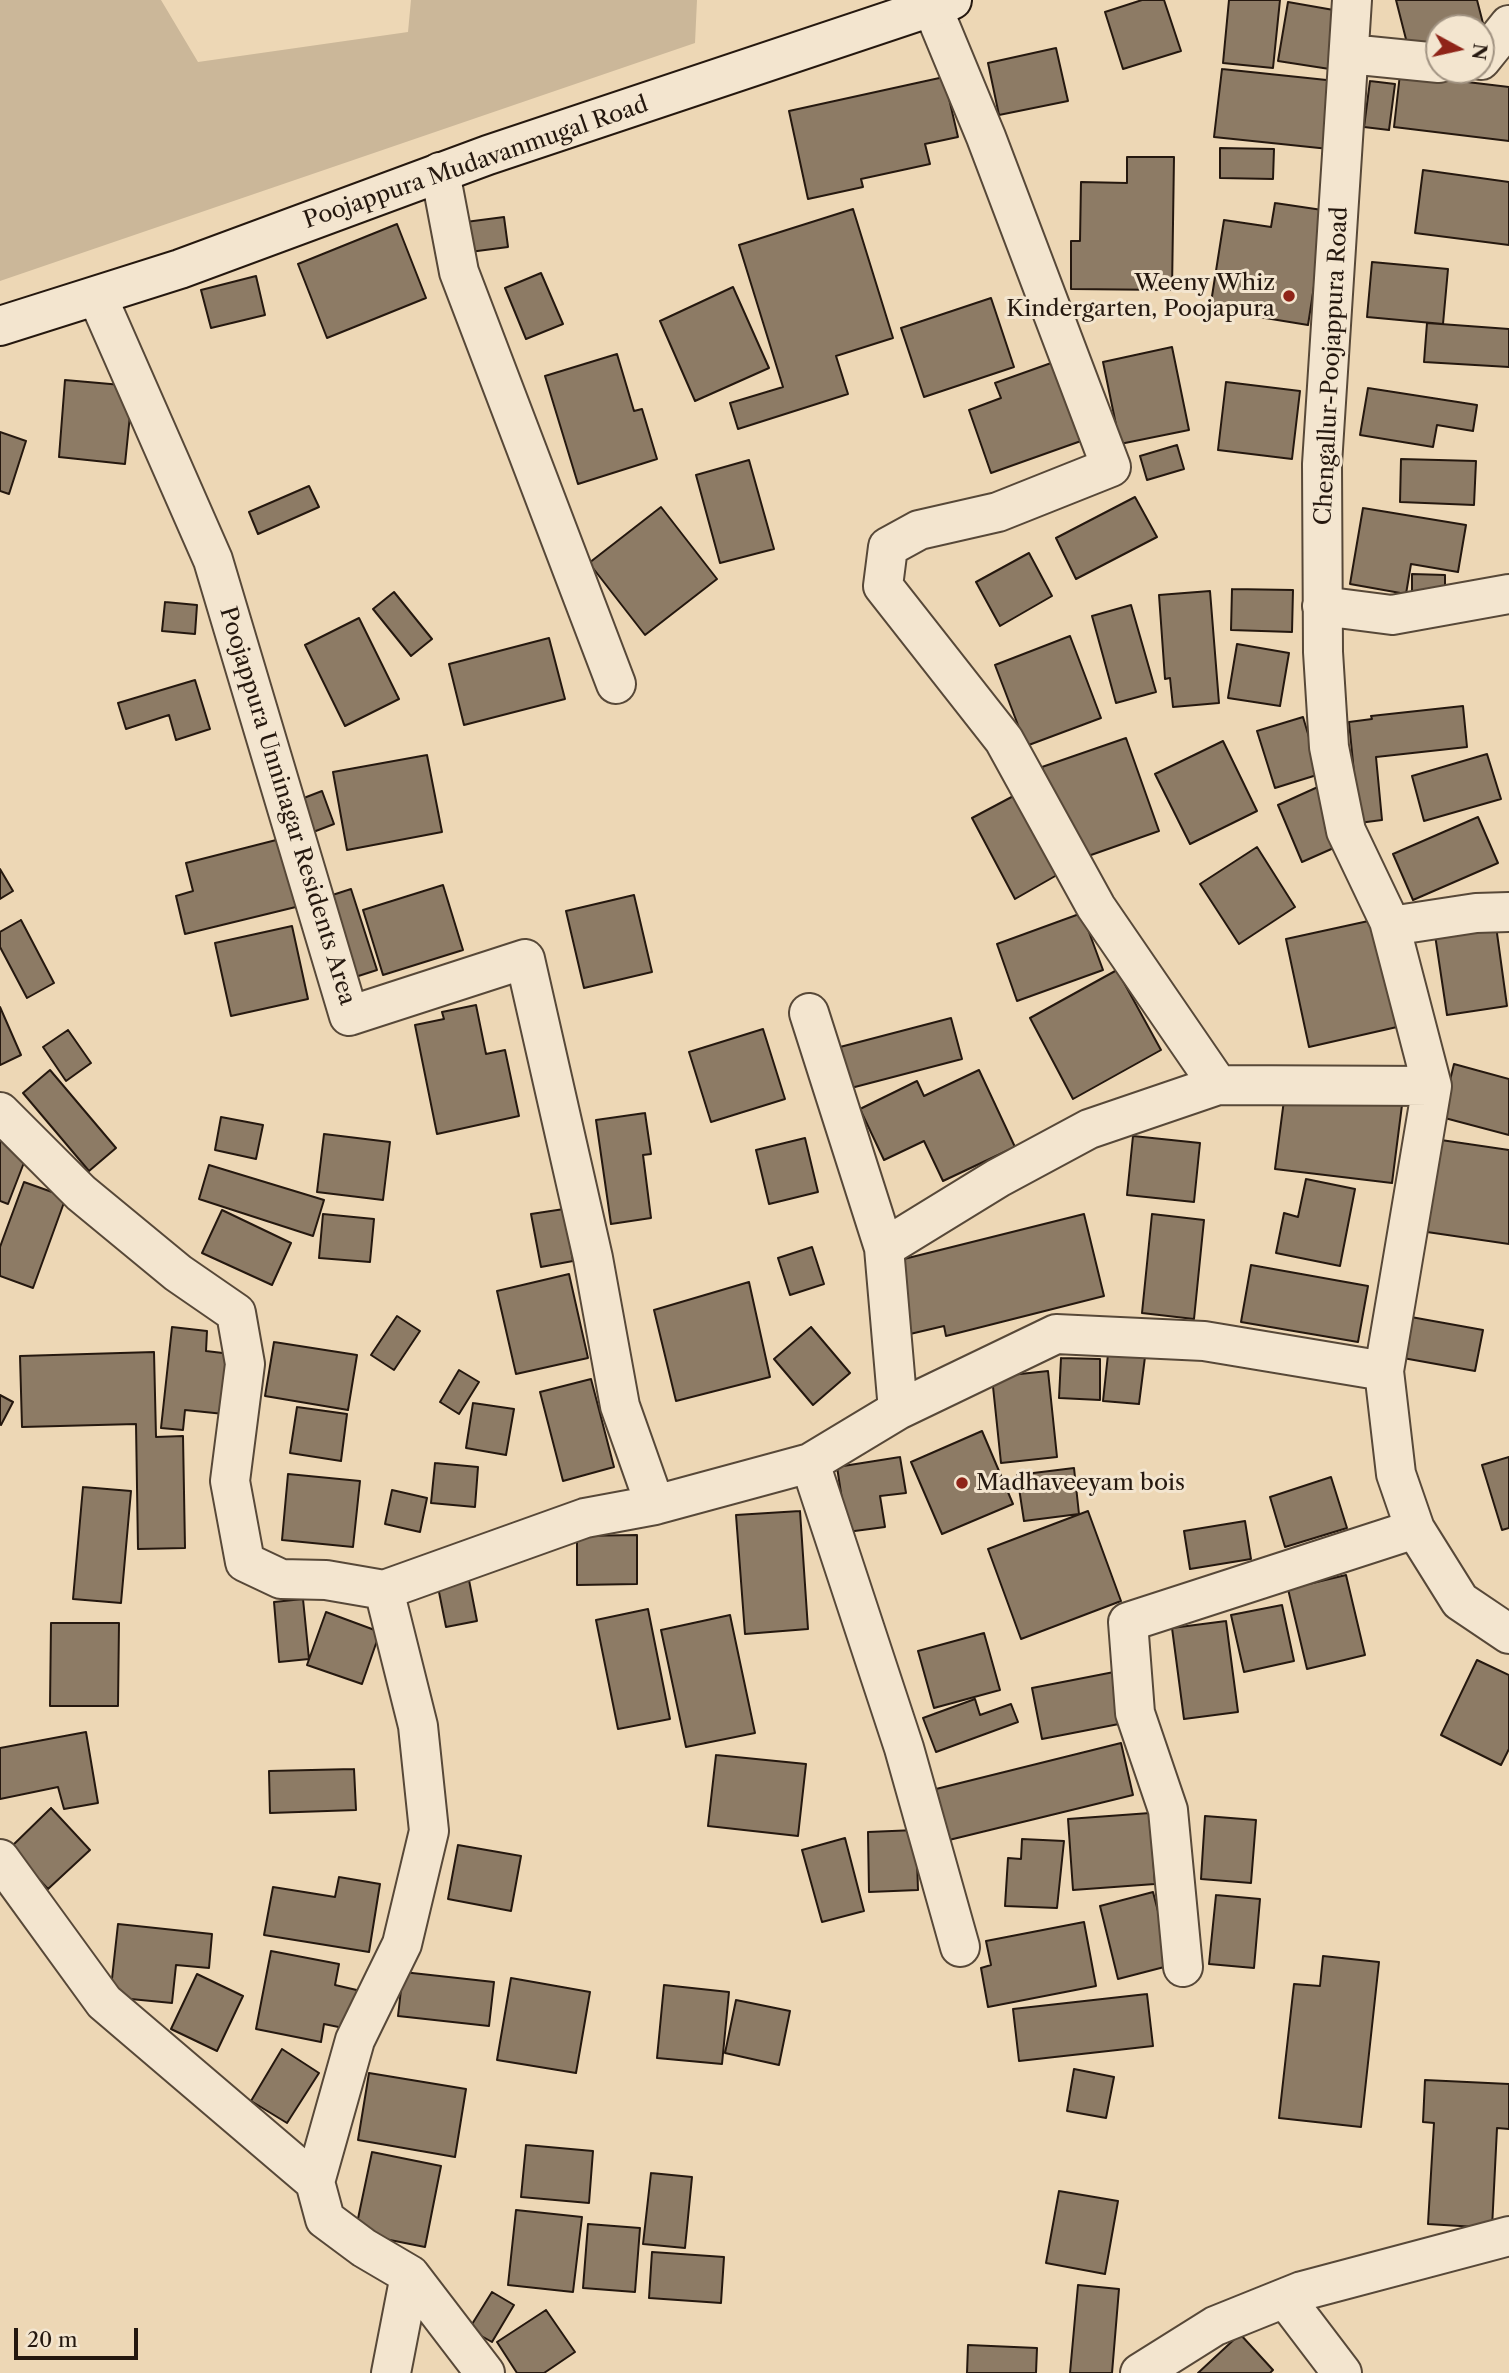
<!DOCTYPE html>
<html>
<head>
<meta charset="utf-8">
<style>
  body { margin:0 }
  #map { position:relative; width:1509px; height:2373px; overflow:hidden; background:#edd7b5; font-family:"Libre Caslon Text",serif }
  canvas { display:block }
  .north { position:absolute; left:1425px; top:14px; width:70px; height:70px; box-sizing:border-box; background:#f3e5cf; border:2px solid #a19382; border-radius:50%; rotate:98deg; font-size:19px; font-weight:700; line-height:28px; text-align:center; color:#25180f }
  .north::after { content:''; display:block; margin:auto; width:24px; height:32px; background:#8f2418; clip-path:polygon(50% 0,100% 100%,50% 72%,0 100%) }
  .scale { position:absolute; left:14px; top:2328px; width:124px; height:32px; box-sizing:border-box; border:4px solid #25180f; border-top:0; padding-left:9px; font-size:21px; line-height:24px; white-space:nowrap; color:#25180f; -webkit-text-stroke:5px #f3e5cf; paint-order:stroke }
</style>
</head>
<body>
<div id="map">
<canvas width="1509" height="2373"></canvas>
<div class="north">N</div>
<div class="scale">20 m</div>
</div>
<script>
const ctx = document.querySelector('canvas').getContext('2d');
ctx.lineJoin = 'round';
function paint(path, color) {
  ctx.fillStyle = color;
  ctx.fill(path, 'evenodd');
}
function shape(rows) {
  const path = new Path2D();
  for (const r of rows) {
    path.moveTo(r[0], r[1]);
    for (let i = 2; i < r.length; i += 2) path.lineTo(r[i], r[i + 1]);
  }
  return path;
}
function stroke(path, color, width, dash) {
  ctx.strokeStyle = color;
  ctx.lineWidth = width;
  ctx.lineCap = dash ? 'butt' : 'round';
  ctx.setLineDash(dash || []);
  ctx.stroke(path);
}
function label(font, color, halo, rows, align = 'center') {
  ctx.font = font + ' "Libre Caslon Text",serif';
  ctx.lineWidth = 6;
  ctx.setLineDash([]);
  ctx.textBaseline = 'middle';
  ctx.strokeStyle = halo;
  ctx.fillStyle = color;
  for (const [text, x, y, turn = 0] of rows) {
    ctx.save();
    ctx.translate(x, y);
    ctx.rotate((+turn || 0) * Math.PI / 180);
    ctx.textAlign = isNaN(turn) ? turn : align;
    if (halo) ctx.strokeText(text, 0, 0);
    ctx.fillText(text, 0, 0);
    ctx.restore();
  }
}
const green = shape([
  [0,0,161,0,198,62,408,32,411,0,697,0,695,43,0,281]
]);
const building = shape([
  [1142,0,1164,0,1181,51,1123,69,1105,12,1142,0],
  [1229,0,1280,0,1273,68,1223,63,1229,0],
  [1396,0,1477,0,1485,31,1481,33,1481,28,1439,28,1439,43,1409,51,1396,0],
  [1288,2,1345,12,1336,70,1278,61,1288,2],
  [1056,48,1068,101,999,115,988,63,1056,48],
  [1222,69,1336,81,1329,149,1214,137,1222,69],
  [1400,74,1509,87,1509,141,1394,127,1400,74],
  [944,77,958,137,925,144,930,164,861,179,863,187,808,199,789,111,944,77],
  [1370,81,1395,84,1389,130,1364,127,1370,81],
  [1220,148,1274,149,1273,179,1220,178,1220,148],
  [1127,157,1174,157,1172,290,1071,289,1071,241,1080,241,1081,182,1127,183,1127,157],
  [1423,170,1509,182,1509,245,1415,233,1423,170],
  [1275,203,1329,211,1322,235,1308,325,1210,309,1224,220,1271,227,1275,203],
  [853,209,893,338,836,356,848,394,738,429,730,403,783,387,739,245,853,209],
  [504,217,508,247,462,253,458,223,504,217],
  [397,224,426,298,327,338,298,264,397,224],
  [1372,262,1448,269,1443,324,1367,317,1372,262],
  [541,273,563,324,526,339,505,288,541,273],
  [256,276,265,315,211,328,201,290,256,276],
  [733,287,769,368,695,401,660,321,733,287],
  [991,298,1014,367,924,397,901,328,991,298],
  [1427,323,1509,329,1509,367,1424,362,1427,323],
  [1172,347,1189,430,1120,444,1103,362,1172,347],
  [617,354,634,411,642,409,657,459,578,484,545,376,617,354],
  [1054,362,1081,441,991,473,969,410,1001,398,995,383,1054,362],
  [65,380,133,386,125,464,59,457,65,380],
  [1226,382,1300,391,1292,459,1218,450,1226,382],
  [1368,388,1477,405,1473,431,1437,425,1433,447,1360,435,1368,388],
  [0,432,26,441,9,494,0,491,0,432],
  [1177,445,1184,469,1147,480,1140,456,1177,445],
  [1401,459,1476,461,1474,505,1400,502,1401,459],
  [749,460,774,549,720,563,696,475,749,460],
  [309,486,319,507,258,534,249,512,309,486],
  [1135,497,1157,537,1076,579,1056,538,1135,497],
  [661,507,717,579,645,635,589,563,661,507],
  [1363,508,1466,525,1458,572,1411,564,1406,594,1350,584,1363,508],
  [1029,553,1052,596,1000,626,976,582,1029,553],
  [1412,574,1445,575,1445,599,1412,598,1412,574],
  [1232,589,1293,590,1292,632,1231,630,1232,589],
  [1210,591,1219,703,1173,707,1170,678,1165,679,1159,595,1210,591],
  [394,592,432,639,411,656,373,609,394,592],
  [165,602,197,605,195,634,162,631,165,602],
  [1131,605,1156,692,1116,703,1092,616,1131,605],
  [359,618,399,699,345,726,305,645,359,618],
  [1070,636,1101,718,1026,746,995,665,1070,636],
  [549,638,565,699,464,725,449,664,549,638],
  [1237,644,1289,653,1280,706,1228,698,1237,644],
  [195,680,210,729,176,740,169,715,126,729,118,703,195,680],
  [1463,706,1467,747,1376,757,1382,820,1359,823,1349,722,1372,719,1371,716,1463,706],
  [1303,717,1320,774,1275,788,1257,731,1303,717],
  [1126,738,1159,831,1074,861,1042,767,1126,738],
  [1223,741,1257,811,1190,844,1155,774,1223,741],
  [1487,754,1501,799,1424,821,1412,776,1487,754],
  [427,755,442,832,347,850,333,772,427,755],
  [1320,786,1345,843,1302,862,1278,805,1320,786],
  [322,791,334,824,308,834,296,801,322,791],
  [1021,792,1064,871,1015,899,972,818,1021,792],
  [1478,817,1498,863,1413,900,1393,854,1478,817],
  [288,837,304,905,185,934,176,896,193,891,186,863,288,837],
  [1257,847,1295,907,1239,944,1200,884,1257,847],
  [0,869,13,891,0,899,0,869],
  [443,885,463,950,383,975,363,910,443,885],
  [351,889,377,970,346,980,320,899,351,889],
  [634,895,652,972,584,988,566,911,634,895],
  [1082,913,1103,970,1017,1001,997,944,1082,913],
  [21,920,54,983,27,998,0,947,0,932,21,920],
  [1373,920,1397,1027,1309,1047,1286,939,1373,920],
  [292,926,308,999,231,1016,215,943,292,926],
  [1496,926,1507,1006,1447,1015,1435,935,1496,926],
  [1117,970,1161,1050,1073,1099,1030,1018,1117,970],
  [476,1005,486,1054,505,1050,519,1116,437,1134,415,1025,444,1019,442,1012,476,1005],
  [0,1007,21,1055,0,1065,0,1007],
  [951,1018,962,1059,851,1088,840,1047,951,1018],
  [763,1029,785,1099,711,1122,689,1052,763,1029],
  [68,1030,91,1063,66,1081,43,1047,68,1030],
  [1454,1064,1509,1079,1509,1135,1441,1117,1454,1064],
  [50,1070,116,1148,89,1171,23,1093,50,1070],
  [979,1070,1015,1147,943,1181,924,1141,884,1160,860,1109,917,1081,924,1096,979,1070],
  [1312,1095,1402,1105,1392,1183,1275,1169,1284,1100,1312,1095],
  [645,1113,651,1154,643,1155,651,1218,611,1224,596,1120,645,1113],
  [221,1117,263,1125,256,1159,215,1150,221,1117],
  [324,1134,390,1142,383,1200,317,1192,324,1134],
  [0,1136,30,1147,8,1204,0,1201,0,1136],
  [1133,1136,1200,1143,1194,1202,1127,1195,1133,1136],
  [805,1138,818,1192,769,1204,756,1150,805,1138],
  [1441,1140,1509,1150,1509,1244,1427,1232,1441,1140],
  [209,1165,324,1200,313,1236,199,1199,209,1165],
  [1306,1179,1355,1189,1340,1266,1276,1253,1284,1213,1298,1217,1306,1179],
  [24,1182,66,1197,33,1288,0,1276,0,1247,24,1182],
  [564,1209,573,1261,541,1267,531,1214,564,1209],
  [222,1210,291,1243,272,1285,202,1253,222,1210],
  [323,1214,374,1219,370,1262,319,1258,323,1214],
  [1084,1214,1104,1296,946,1336,944,1326,910,1334,892,1262,1084,1214],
  [1152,1214,1204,1220,1194,1319,1142,1313,1152,1214],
  [812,1247,824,1284,790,1295,778,1258,812,1247],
  [1251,1265,1368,1286,1358,1342,1241,1322,1251,1265],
  [569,1274,588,1358,516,1374,497,1291,569,1274],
  [749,1282,770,1377,676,1401,654,1310,749,1282],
  [397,1316,420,1331,394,1370,371,1355,397,1316],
  [1411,1317,1483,1330,1475,1371,1403,1358,1411,1317],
  [172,1327,207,1331,206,1351,231,1354,224,1414,185,1410,183,1430,161,1428,172,1327],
  [811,1327,850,1373,813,1405,774,1359,811,1327],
  [274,1342,357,1355,348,1410,265,1396,274,1342],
  [1109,1345,1146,1349,1139,1404,1103,1401,1109,1345],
  [154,1352,156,1437,183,1436,185,1548,138,1549,136,1424,22,1427,20,1356,154,1352],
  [1061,1358,1100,1359,1100,1400,1059,1398,1061,1358],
  [459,1370,479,1382,459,1414,440,1402,459,1370],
  [1048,1371,1057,1457,1001,1463,992,1377,1048,1371],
  [591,1379,614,1467,563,1481,540,1392,591,1379],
  [0,1395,13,1402,1,1425,0,1424,0,1395],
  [473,1403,514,1409,506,1455,466,1448,473,1403],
  [297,1407,347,1414,341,1461,290,1453,297,1407],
  [982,1431,1013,1504,942,1534,911,1462,982,1431],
  [900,1457,906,1493,880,1496,885,1527,847,1532,837,1467,900,1457],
  [1509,1457,1509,1528,1502,1530,1482,1465,1509,1457],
  [435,1463,478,1467,475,1507,431,1503,435,1463],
  [1074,1468,1079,1514,1024,1521,1017,1475,1074,1468],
  [288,1474,360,1481,353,1547,282,1540,288,1474],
  [1331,1477,1347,1528,1285,1547,1270,1497,1331,1477],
  [83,1487,131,1491,121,1603,73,1599,83,1487],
  [392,1490,427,1498,420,1532,385,1524,392,1490],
  [800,1511,808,1629,745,1634,736,1515,800,1511],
  [1088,1511,1121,1601,1021,1639,988,1549,1088,1511],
  [1245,1521,1251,1559,1190,1569,1184,1531,1245,1521],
  [637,1535,637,1584,577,1585,577,1536,637,1535],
  [468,1575,477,1621,446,1627,437,1582,468,1575],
  [1346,1575,1365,1655,1307,1669,1288,1589,1346,1575],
  [303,1599,309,1659,279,1662,274,1602,303,1599],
  [1282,1605,1294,1661,1244,1672,1231,1615,1282,1605],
  [648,1609,670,1719,618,1729,596,1620,648,1609],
  [326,1612,380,1632,362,1684,307,1665,326,1612],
  [730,1615,755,1733,686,1747,661,1630,730,1615],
  [1226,1621,1238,1712,1184,1719,1172,1628,1226,1621],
  [51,1623,119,1623,118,1706,50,1706,51,1623],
  [984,1633,1000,1690,934,1708,918,1651,984,1633],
  [1477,1660,1509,1675,1509,1749,1501,1765,1441,1735,1477,1660],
  [1114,1672,1124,1723,1042,1739,1032,1688,1114,1672],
  [975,1699,980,1715,1011,1704,1018,1722,936,1752,923,1718,975,1699],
  [86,1732,98,1803,64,1809,58,1787,0,1799,0,1748,86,1732],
  [1121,1743,1133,1795,949,1840,936,1789,1121,1743],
  [716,1755,806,1764,798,1836,708,1826,716,1755],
  [354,1769,356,1810,270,1813,269,1771,354,1769],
  [51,1808,90,1850,48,1889,10,1848,51,1808],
  [1150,1813,1155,1884,1073,1890,1068,1819,1150,1813],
  [1205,1816,1256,1820,1251,1883,1201,1879,1205,1816],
  [916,1830,918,1890,869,1892,868,1832,916,1830],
  [845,1838,864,1911,822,1922,802,1850,845,1838],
  [1022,1839,1064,1841,1057,1908,1005,1906,1008,1858,1021,1859,1022,1839],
  [458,1845,521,1856,511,1911,448,1899,458,1845],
  [339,1877,380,1884,369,1952,264,1935,273,1887,335,1897,339,1877],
  [1153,1892,1172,1965,1118,1979,1100,1906,1153,1892],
  [1216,1895,1260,1899,1254,1968,1209,1964,1216,1895],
  [1084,1922,1096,1986,988,2007,981,1968,991,1965,986,1941,1084,1922],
  [118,1924,212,1934,209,1968,176,1965,172,2003,110,1997,118,1924],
  [271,1951,339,1964,335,1985,361,1991,353,2030,324,2024,321,2042,256,2029,271,1951],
  [1323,1956,1379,1962,1361,2127,1279,2118,1294,1984,1320,1986,1323,1956],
  [403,1972,494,1982,489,2026,398,2016,403,1972],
  [197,1974,243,1996,217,2051,171,2029,197,1974],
  [511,1978,590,1992,576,2073,497,2060,511,1978],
  [664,1985,729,1992,722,2064,657,2058,664,1985],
  [1147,1994,1153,2046,1019,2061,1013,2009,1147,1994],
  [736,2000,790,2011,779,2065,725,2053,736,2000],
  [282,2049,319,2073,287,2123,251,2101,282,2049],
  [1074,2069,1114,2077,1106,2118,1067,2111,1074,2069],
  [369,2073,466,2089,455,2157,358,2140,369,2073],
  [1425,2080,1509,2084,1509,2129,1497,2128,1492,2228,1428,2224,1434,2123,1423,2122,1425,2080],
  [526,2145,593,2151,589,2203,521,2197,526,2145],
  [372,2152,441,2166,425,2247,355,2233,372,2152],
  [651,2173,692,2177,685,2248,643,2244,651,2173],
  [1059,2191,1118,2201,1105,2274,1046,2263,1059,2191],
  [516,2210,582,2217,573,2292,508,2285,516,2210],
  [588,2224,640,2228,635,2292,583,2288,588,2224],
  [652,2252,724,2257,721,2303,649,2298,652,2252],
  [1078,2285,1119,2289,1112,2373,1070,2373,1078,2285],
  [492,2292,514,2305,492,2342,469,2329,492,2292],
  [546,2310,575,2352,544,2373,517,2373,497,2342,546,2310],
  [1240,2334,1273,2370,1270,2373,1198,2373,1240,2334],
  [968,2345,1037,2348,1036,2373,967,2373,968,2345]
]);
const street = shape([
  [1352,0,1322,464,1323,652,1329,747,1346,831,1389,921,1432,1086,1384,1371,1396,1474,1415,1529,1460,1601,1509,1634],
  [933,9,986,137,1111,467,998,512,919,530,888,547,883,586,1004,740,1096,907,1218,1085],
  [1349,54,1439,63],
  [1481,60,1509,25],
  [440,172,459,272,616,684],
  [97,296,213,560,349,1016,525,959,593,1258,620,1406,655,1505],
  [1322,606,1392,615,1509,594],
  [1391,926,1476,913,1509,912],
  [809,1013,884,1248,898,1410],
  [0,1112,81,1193,178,1273,236,1313,245,1364,230,1481,245,1562,281,1579,326,1580,384,1590,418,1726,429,1831,402,1944,355,2040,315,2182,325,2219,364,2248,410,2275,485,2373],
  [884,1248,998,1178,1089,1129,1218,1085,1432,1086],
  [810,1463,904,1748,960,1947],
  [384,1590,585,1518,655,1505,810,1463,898,1410,1056,1334,1204,1341,1384,1371],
  [0,1859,104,2002,315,2182],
  [1183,1967,1168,1810,1135,1713,1128,1622,1415,1529],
  [1285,2298,1342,2373],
  [391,2373,410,2275],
  [1140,2373,1215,2326,1302,2291,1509,2236]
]);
const secondary = shape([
  [0,326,180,269,488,155,952,0]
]);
const markers = [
  [1289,296,7,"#8f2418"],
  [962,1483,7,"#8f2418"]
];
const streetNames = [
  ["Poojappura Mudavanmugal Road",476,163,-19],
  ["Chengallur-Poojappura Road",1332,366,-87],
  ["Poojappura Unninagar Residents Area",287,806,73]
];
const poiNames = [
  ["Weeny Whiz",1275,283],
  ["Kindergarten, Poojapura",1275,309],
  ["Madhaveeyam bois",976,1483,"left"]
];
paint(green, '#cbb799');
paint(building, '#8d7b65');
stroke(building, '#25180f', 2);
stroke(street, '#574838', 42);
stroke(secondary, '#25180f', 42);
stroke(street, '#f3e5cf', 38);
stroke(secondary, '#f3e5cf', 38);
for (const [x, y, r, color] of markers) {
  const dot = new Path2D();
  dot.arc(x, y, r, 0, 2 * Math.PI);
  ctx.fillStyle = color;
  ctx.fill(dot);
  stroke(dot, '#f3e5cf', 2.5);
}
label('23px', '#25180f', '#f3e5cf', streetNames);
label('23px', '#25180f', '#f3e5cf', poiNames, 'right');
</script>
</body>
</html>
